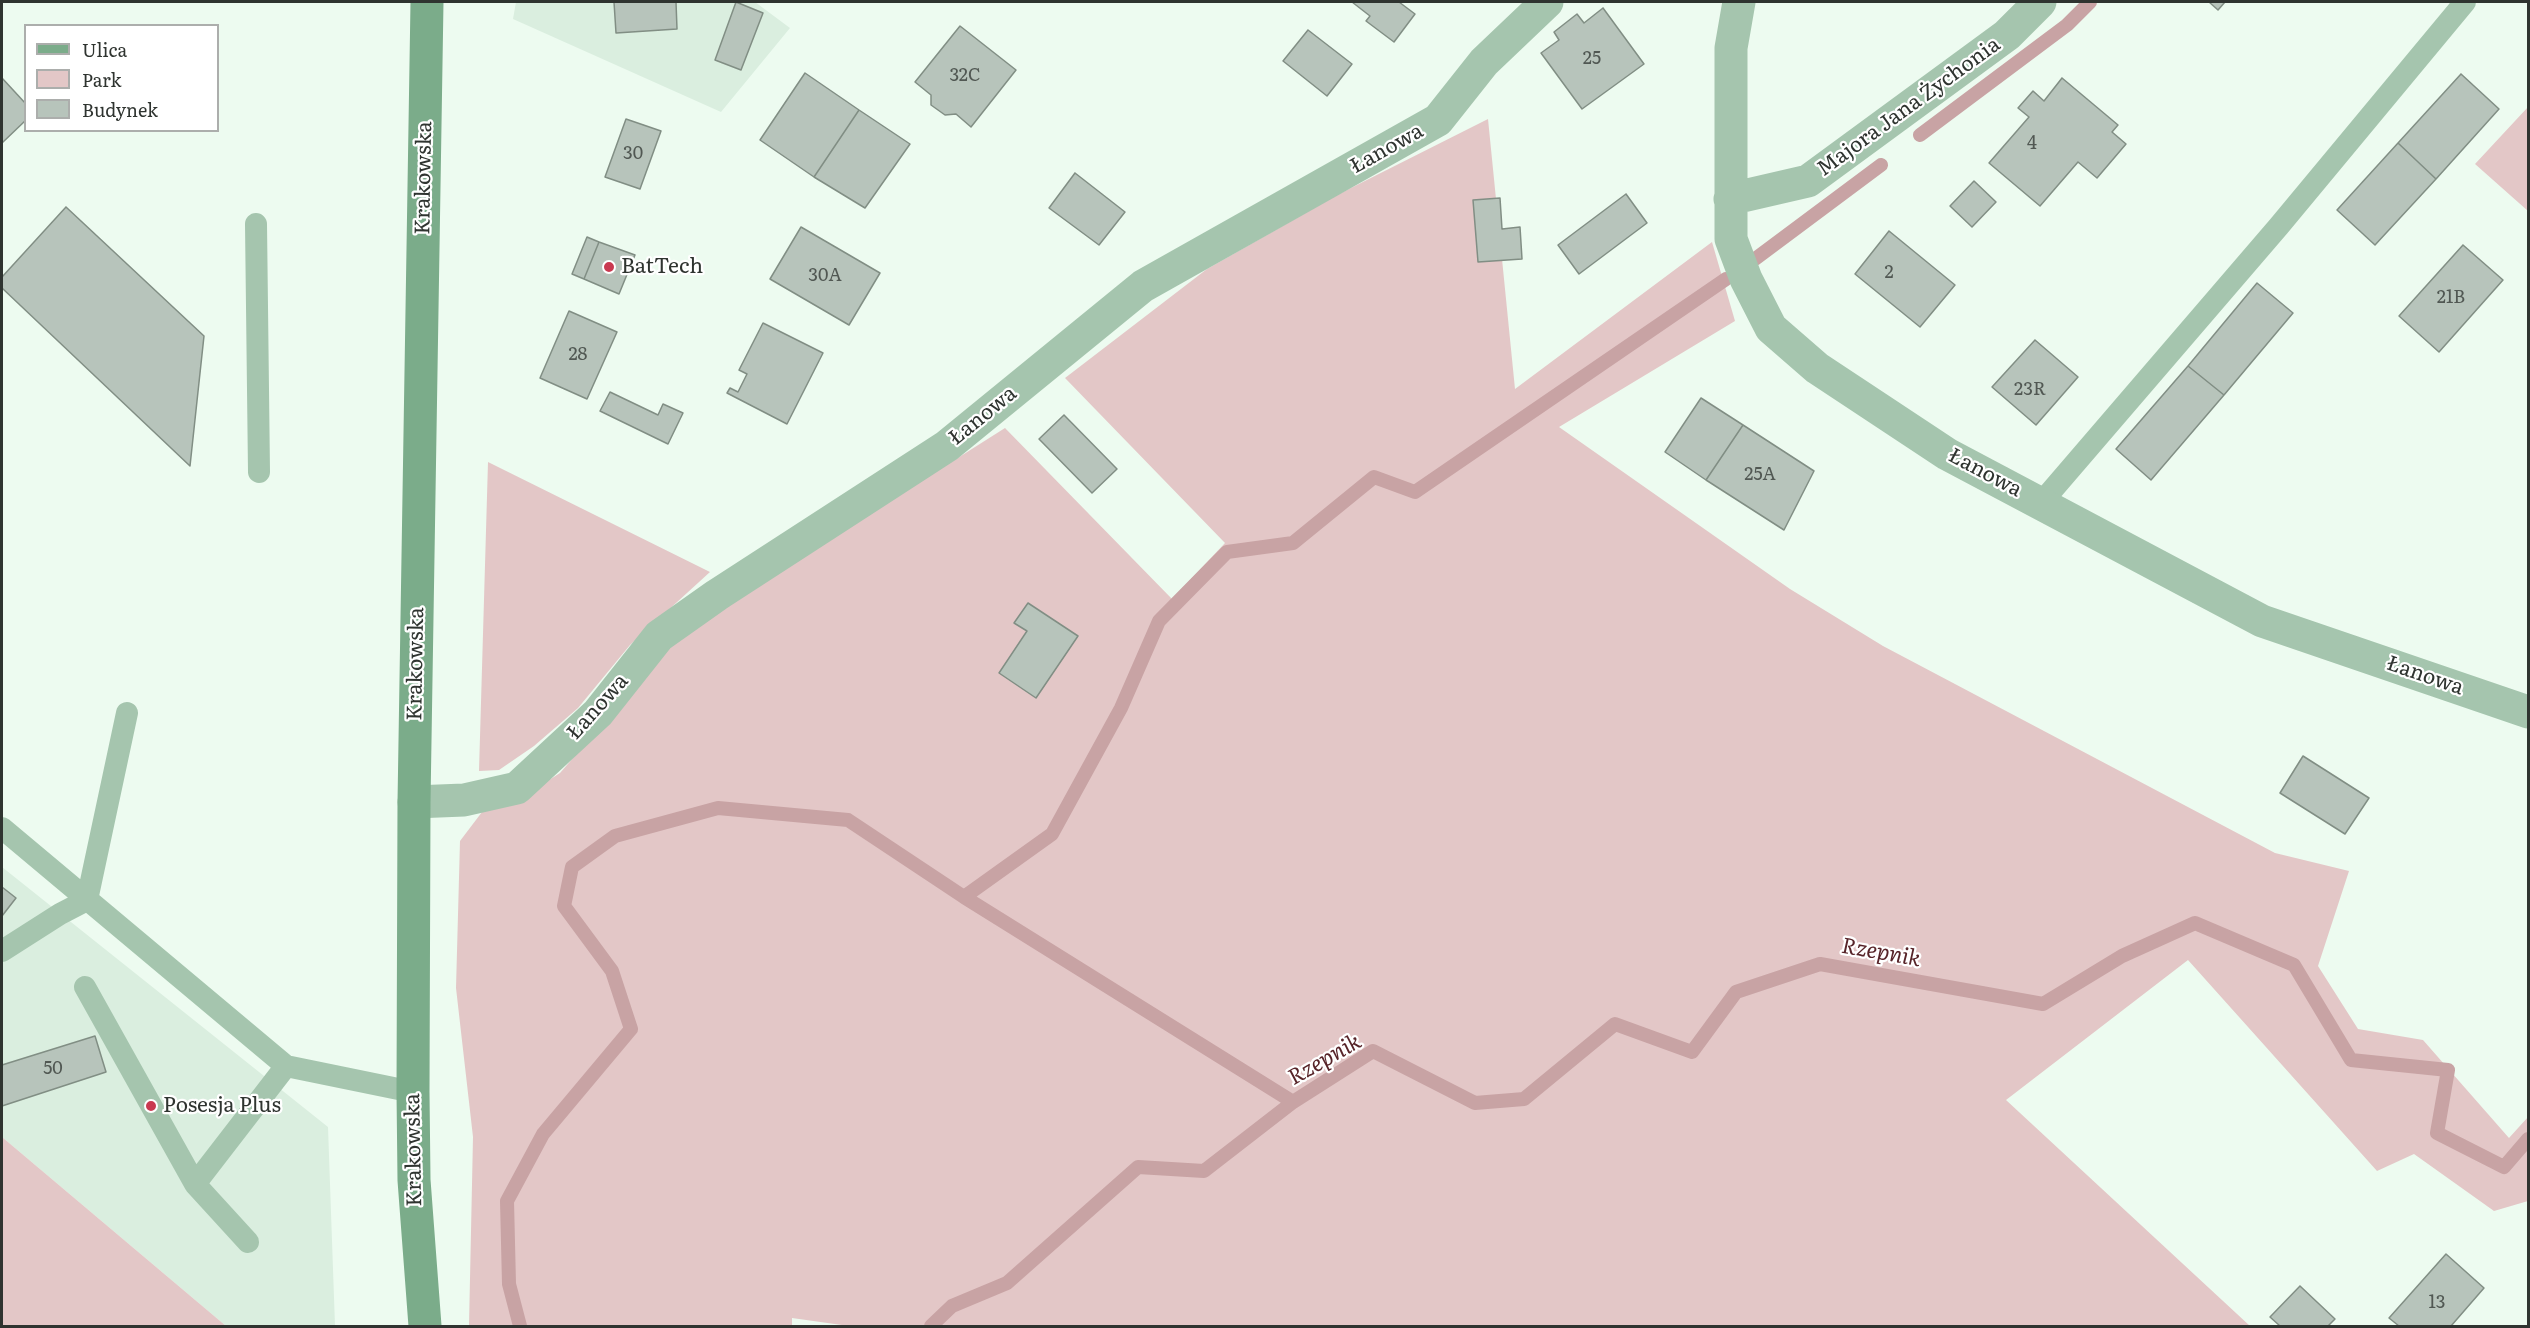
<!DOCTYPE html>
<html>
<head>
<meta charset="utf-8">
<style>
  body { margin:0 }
  #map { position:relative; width:2530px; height:1328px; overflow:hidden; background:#edfbf0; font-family:Literata,serif }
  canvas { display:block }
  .frame { position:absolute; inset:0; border:3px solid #2f3430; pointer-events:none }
  .legend { position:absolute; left:24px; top:24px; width:195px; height:108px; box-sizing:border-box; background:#fff; border:2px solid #acaeac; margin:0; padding:8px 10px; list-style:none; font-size:18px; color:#2f3430 }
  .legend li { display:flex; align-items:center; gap:12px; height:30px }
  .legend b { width:30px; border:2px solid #acaeac }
</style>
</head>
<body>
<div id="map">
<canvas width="2530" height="1328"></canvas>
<div class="frame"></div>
<ul class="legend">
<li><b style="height:8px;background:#7bac8a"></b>Ulica</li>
<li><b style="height:16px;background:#e3c7c7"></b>Park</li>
<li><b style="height:16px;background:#b7c4bb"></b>Budynek</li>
</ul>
</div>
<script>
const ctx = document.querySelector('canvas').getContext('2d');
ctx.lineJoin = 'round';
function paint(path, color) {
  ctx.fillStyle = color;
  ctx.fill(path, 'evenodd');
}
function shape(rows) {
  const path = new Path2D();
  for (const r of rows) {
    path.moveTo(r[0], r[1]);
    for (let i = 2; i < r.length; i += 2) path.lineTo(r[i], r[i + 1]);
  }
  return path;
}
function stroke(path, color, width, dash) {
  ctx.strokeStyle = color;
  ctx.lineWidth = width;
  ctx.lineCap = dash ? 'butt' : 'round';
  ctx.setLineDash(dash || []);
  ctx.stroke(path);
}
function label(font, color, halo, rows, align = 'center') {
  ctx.font = font + ' Literata,serif';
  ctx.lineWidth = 4.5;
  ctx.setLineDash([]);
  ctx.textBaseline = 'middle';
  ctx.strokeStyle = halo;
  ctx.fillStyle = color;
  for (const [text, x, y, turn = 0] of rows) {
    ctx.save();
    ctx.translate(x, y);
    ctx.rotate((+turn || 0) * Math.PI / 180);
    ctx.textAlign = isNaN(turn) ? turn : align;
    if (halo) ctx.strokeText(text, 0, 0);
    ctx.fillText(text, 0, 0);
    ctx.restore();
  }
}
const built = shape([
  [516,2,755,2,790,28,721,112,513,19],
  [2,867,328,1127,335,1326,226,1326,2,1137]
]);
const green = shape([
  [2528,107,2528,211,2475,164],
  [1488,119,1515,389,1712,242,1735,321,1559,427,1790,589,1883,646,2275,853,2349,871,2318,966,2358,1029,2423,1040,2509,1138,2528,1117,2528,1201,2494,1211,2414,1154,2377,1171,2188,960,2006,1100,2250,1326,849,1326,792,1318,792,1326,469,1326,473,1137,456,988,460,841,482,812,515,802,560,773,621,703,669,641,1005,428,1172,599,1225,543,1065,378,1207,269,1337,195],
  [488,462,710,572,630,645,578,708,534,746,499,770,479,771],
  [2,1137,226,1326,2,1326]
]);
const stream = shape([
  [1920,135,2067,25,2090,2],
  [1755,259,1881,165],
  [964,897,1052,834,1121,708,1159,621,1227,552,1293,543,1374,477,1415,492,1726,279],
  [520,1326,509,1284,507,1201,543,1134,631,1029,612,971,564,906,572,867,615,836,718,808,848,820,964,897,1293,1102],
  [931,1326,952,1306,1007,1283,1138,1167,1204,1171,1293,1102,1373,1051,1475,1103,1524,1099,1615,1024,1692,1052,1736,992,1820,964,2043,1004,2122,956,2195,923,2294,965,2351,1060,2448,1070,2437,1133,2504,1167,2528,1139]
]);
const building = shape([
  [614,2,676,2,677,29,616,33,614,2],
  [736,2,763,13,741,70,715,60,736,2],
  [1352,2,1399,2,1415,14,1394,42,1366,21,1370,16,1352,2],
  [2209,2,2225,2,2218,10,2209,2],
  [1603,8,1644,64,1582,109,1541,53,1559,40,1554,32,1577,14,1584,23,1603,8],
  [960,26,1016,70,971,127,956,114,945,115,931,105,931,95,915,82,960,26],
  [1308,30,1352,64,1327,96,1283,61,1308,30],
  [805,73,859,110,814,177,760,140,805,73],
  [2461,74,2499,109,2436,179,2398,143,2461,74],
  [2,78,26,104,26,120,2,143,2,78],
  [2062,78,2118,125,2112,132,2126,144,2097,178,2078,162,2040,206,1989,163,2029,117,2018,108,2033,91,2044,101,2062,78],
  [859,110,910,144,865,208,814,177,859,110],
  [626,119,661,131,640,189,605,177,626,119],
  [2398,143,2436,179,2375,245,2337,210,2398,143],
  [1075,173,1125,212,1099,245,1049,208,1075,173],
  [1974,181,1996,202,1972,227,1950,206,1974,181],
  [1626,194,1647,223,1579,274,1558,245,1626,194],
  [1500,198,1502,229,1520,227,1522,259,1478,262,1473,200,1500,198],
  [66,207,204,336,190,466,2,288,2,277,66,207],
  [801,227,880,273,849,325,770,279,801,227],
  [1889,231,1955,285,1920,327,1855,274,1889,231],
  [587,237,599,242,584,279,572,274,587,237],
  [599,242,635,255,619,294,584,279,599,242],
  [2463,245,2503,280,2439,352,2399,316,2463,245],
  [2257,283,2293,313,2224,395,2188,366,2257,283],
  [569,311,617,332,587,399,540,378,569,311],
  [763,323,823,353,787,424,727,393,730,388,738,392,747,374,739,370,763,323],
  [2035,340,2078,377,2036,425,1992,387,2035,340],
  [2188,366,2224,395,2151,480,2116,449,2188,366],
  [610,392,658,415,663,404,683,413,668,444,600,411,610,392],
  [1701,398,1743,425,1706,480,1665,452,1701,398],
  [1064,415,1117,469,1092,493,1039,439,1064,415],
  [1743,425,1814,471,1784,530,1706,480,1743,425],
  [1028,603,1078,636,1036,698,999,673,1027,631,1014,623,1028,603],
  [2303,756,2369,798,2345,834,2280,793,2303,756],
  [2,887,16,898,2,916,2,887],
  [95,1036,106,1072,2,1106,2,1065,95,1036],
  [2446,1254,2484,1288,2451,1326,2399,1326,2389,1318,2446,1254],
  [2300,1286,2335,1319,2328,1326,2280,1326,2270,1317,2300,1286]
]);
const lane = shape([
  [256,224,259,472],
  [2041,503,2279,226,2465,2],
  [2,828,286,1066,413,1092],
  [87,900,127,713],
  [2,951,60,914,87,900],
  [85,987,195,1184],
  [248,1242,195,1184,286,1066]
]);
const street = shape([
  [1739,2,1731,48,1731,239,1746,279,1771,328,1817,368,1947,454,2262,621,2528,712],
  [1730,199,1808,181,2007,35,2040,2],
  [414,802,464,800,517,788,598,713,659,636,717,595,947,446,1143,286,1438,120,1484,62,1547,2]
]);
const secondary = shape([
  [425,1326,414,1180,413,1092,414,802,427,2]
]);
const markers = [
  [609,267,6,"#c93950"],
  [151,1106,6,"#c93950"]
];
const numberNames = [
  ["25",1592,59],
  ["32C",965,76],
  ["4",2032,144],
  ["30",633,154],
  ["2",1889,273],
  ["30A",825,276],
  ["21B",2451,298],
  ["28",578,355],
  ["23R",2030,390],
  ["25A",1760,475],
  ["50",53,1069],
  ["13",2437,1303]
];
const streetNames = [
  ["Majora Jana Żychonia",1909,107,-36],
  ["Łanowa",1387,149,-29],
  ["Krakowska",424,178,-89],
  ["Łanowa",983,416,-39],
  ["Łanowa",1985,473,28],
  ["Krakowska",416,664,-89],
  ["Łanowa",2425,676,19],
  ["Łanowa",598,707,-48],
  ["Krakowska",414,1150,-91]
];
const poiNames = [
  ["BatTech",621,267],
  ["Posesja Plus",163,1106]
];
const waterNames = [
  ["Rzepnik",1881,953,10],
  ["Rzepnik",1325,1060,-30]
];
paint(built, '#daeedf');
paint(green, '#e3c7c7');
stroke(stream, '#c8a3a4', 14);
paint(building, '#b7c4bb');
stroke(building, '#818e84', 1.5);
stroke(lane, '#a5c5ae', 22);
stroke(street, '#a5c5ae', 33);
stroke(secondary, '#7bac8a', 33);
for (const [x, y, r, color] of markers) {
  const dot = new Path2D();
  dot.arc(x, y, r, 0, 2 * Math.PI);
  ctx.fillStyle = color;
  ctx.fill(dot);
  stroke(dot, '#fff', 2);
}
label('18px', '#515853', null, numberNames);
label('21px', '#2f3430', '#fff', streetNames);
label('21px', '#2f3430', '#fff', poiNames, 'left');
label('italic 22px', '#572429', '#fff', waterNames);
</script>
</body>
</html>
